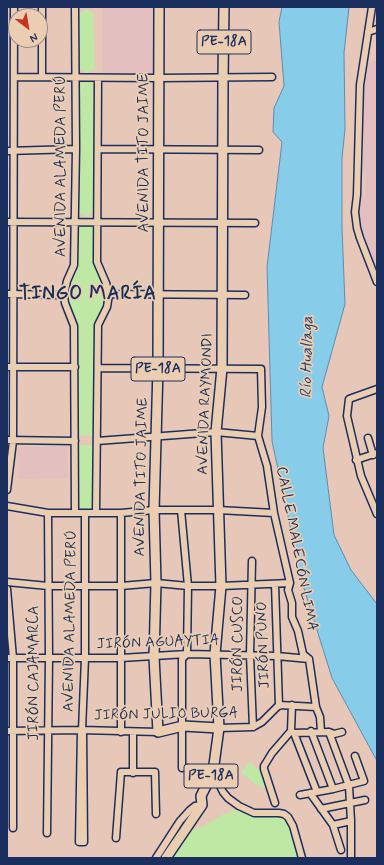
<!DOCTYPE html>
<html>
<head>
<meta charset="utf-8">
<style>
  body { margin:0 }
  #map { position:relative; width:384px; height:865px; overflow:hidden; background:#e7c7b8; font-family:Mynerve,sans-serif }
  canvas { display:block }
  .frame { position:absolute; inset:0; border:8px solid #1b2f5e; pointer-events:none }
  .north { position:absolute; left:8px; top:8px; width:40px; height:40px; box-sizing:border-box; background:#ebceb2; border:1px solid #988e90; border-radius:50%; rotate:149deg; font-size:11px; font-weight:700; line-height:16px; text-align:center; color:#1b2f5e }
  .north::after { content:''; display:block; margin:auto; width:14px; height:18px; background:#c8321e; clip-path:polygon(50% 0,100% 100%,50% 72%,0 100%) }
</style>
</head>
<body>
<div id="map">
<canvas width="384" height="865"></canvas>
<div class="frame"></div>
<div class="north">N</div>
</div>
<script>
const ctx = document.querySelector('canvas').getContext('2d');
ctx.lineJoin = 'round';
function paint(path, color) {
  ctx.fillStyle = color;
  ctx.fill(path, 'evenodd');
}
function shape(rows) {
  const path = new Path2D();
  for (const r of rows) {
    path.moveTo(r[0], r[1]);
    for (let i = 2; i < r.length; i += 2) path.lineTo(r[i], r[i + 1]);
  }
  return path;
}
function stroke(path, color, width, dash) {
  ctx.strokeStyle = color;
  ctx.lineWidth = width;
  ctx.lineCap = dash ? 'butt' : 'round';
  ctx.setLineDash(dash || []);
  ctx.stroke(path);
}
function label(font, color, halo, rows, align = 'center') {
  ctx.font = font + ' Mynerve,sans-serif';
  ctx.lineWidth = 3.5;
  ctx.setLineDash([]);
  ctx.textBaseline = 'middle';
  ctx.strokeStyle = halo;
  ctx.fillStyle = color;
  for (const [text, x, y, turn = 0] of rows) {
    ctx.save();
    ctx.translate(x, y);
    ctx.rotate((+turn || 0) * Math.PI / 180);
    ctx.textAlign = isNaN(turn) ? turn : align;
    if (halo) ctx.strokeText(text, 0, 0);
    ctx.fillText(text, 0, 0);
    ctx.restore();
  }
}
const built = shape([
  [102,7,157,7,156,76,102,76],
  [7,11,10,13,9,99,7,99],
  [377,60,377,273,361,234,358,217,359,207,361,206,362,196,365,194,366,174,363,170,363,88,367,63],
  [7,227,9,227,10,291,7,291],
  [68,446,68,478,19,479,18,447]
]);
const green = shape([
  [87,9,93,13,95,68,87,73,79,68,80,13],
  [87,80,93,84,94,210,86,217,79,212,80,84],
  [94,226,94,268,101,276,104,294,102,308,96,320,94,436,77,435,77,320,70,305,68,294,69,285,78,268,78,227],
  [78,445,93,445,94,504,90,509,85,511,82,510,78,504],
  [250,762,261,772,265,774,266,788,256,785,241,772],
  [237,809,250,815,256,816,281,816,286,820,290,824,299,858,170,858,189,831,204,826,222,815]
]);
const water = shape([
  [282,7,349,7,344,53,345,129,342,158,342,228,345,304,322,387,329,416,323,448,334,535,351,570,377,604,377,761,332,678,302,582,272,441,267,267,282,142,273,132,274,108,284,86,279,22,282,7]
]);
const minor = shape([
  [42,7,42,77],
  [372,7,360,85,357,195,355,212,357,228,360,238,377,282],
  [368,32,377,29],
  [15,77,159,78,272,77],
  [98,149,259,150],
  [7,151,76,149],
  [7,222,255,223],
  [7,294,64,295],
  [109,294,245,295],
  [7,367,75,367],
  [98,368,261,369,262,407,258,436,267,466,274,513,290,583,288,590,292,603,292,617,298,631,303,654,309,659,316,707,320,717,321,732],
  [377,389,349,399,347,416,361,476,377,514],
  [368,438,373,455],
  [7,440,75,441],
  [97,441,216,432,258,436],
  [356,460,377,453],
  [7,490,13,441,14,7],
  [7,506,48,513,121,513,154,510,218,510,274,513],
  [181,510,188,586,187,654,182,659,182,768],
  [75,513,74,326,65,303,64,295,67,281,74,265,76,149,75,7],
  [96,513,98,325,107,307,109,294,106,283,97,262,98,78],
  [252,561,250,655,253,727],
  [7,582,48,586,121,586,156,583,188,586,221,586,290,583],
  [275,584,279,706],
  [7,589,13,658,13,828],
  [7,658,121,658,187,654,277,656,309,659],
  [219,728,253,727,262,722,279,705,316,707],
  [81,730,79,842,84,842,83,731],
  [82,730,85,658,85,513],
  [7,731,81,730,158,732],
  [291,731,292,705],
  [311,731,333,789],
  [121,732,121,513],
  [329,732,349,786,351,821,351,858],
  [294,733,317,792],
  [213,772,223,792,228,798,239,806,254,813,279,813,284,814,288,817,293,826,302,858],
  [133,773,133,732],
  [310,793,333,825,341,850],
  [300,795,333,789,364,781,355,756],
  [275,803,264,769,264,766,272,753,291,731,294,733,329,732,334,734,342,732],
  [321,809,365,800],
  [333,825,351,821],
  [47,833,49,658,48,513],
  [116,838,121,772,155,772,156,814],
  [156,858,180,821,190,810,195,806,202,805]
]);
const highway = shape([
  [159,7,158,368,154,510,156,583,154,657,158,732,183,726,219,728],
  [166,858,202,805,201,796,213,772,219,728,215,654,221,586,216,432,222,368,223,78,224,7]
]);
const shields = [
  [224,42,54],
  [158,369,54],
  [211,776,54]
];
const shieldNames = [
  ["PE-18A",224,42],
  ["PE-18A",158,369],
  ["PE-18A",211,776]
];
const streetNames = [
  ["AVENIDA TITO JAIME",145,153,-90],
  ["AVENIDA ALAMEDA PERÚ",62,166,-90],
  ["AVENIDA RAYMONDI",206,404,-88],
  ["AVENIDA TITO JAIME",142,477,-89],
  ["CALLE MALECÓN LIMA",296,549,79],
  ["AVENIDA ALAMEDA PERÚ",71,621,-89],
  ["JIRÓN AGUAYTIA",158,643,-2],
  ["JIRÓN CUSCO",239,644,-90],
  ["JIRÓN PUNO",264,645,-92],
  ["JIRÓN CAJAMARCA",35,673,-90],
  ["JIRÓN JULIO BURGA",166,715,-1]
];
const waterNames = [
  ["Río Huallaga",308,357,-89]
];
const districtNames = [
  ["TINGO MARÍA",88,295]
];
paint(built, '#e3bfbf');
paint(green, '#bfe8a4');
paint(water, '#87cce8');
stroke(water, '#5c8db1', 1);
stroke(minor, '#1b2f5e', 9);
stroke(highway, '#1b2f5e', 12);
stroke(minor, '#ebceb2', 6);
stroke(highway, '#ebceb2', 9);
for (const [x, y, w] of shields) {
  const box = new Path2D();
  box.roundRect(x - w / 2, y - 12, w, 24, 3);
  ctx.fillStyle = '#ebceb2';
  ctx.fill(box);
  stroke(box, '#1b2f5e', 1);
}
label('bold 14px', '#1b2f5e', null, shieldNames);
label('15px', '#1b2f5e', '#ebceb2', streetNames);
label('italic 16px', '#263f6c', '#ebceb2', waterNames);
ctx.letterSpacing = '1px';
label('bold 19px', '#1b2f5e', '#ebceb2', districtNames);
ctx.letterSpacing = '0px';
</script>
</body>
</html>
